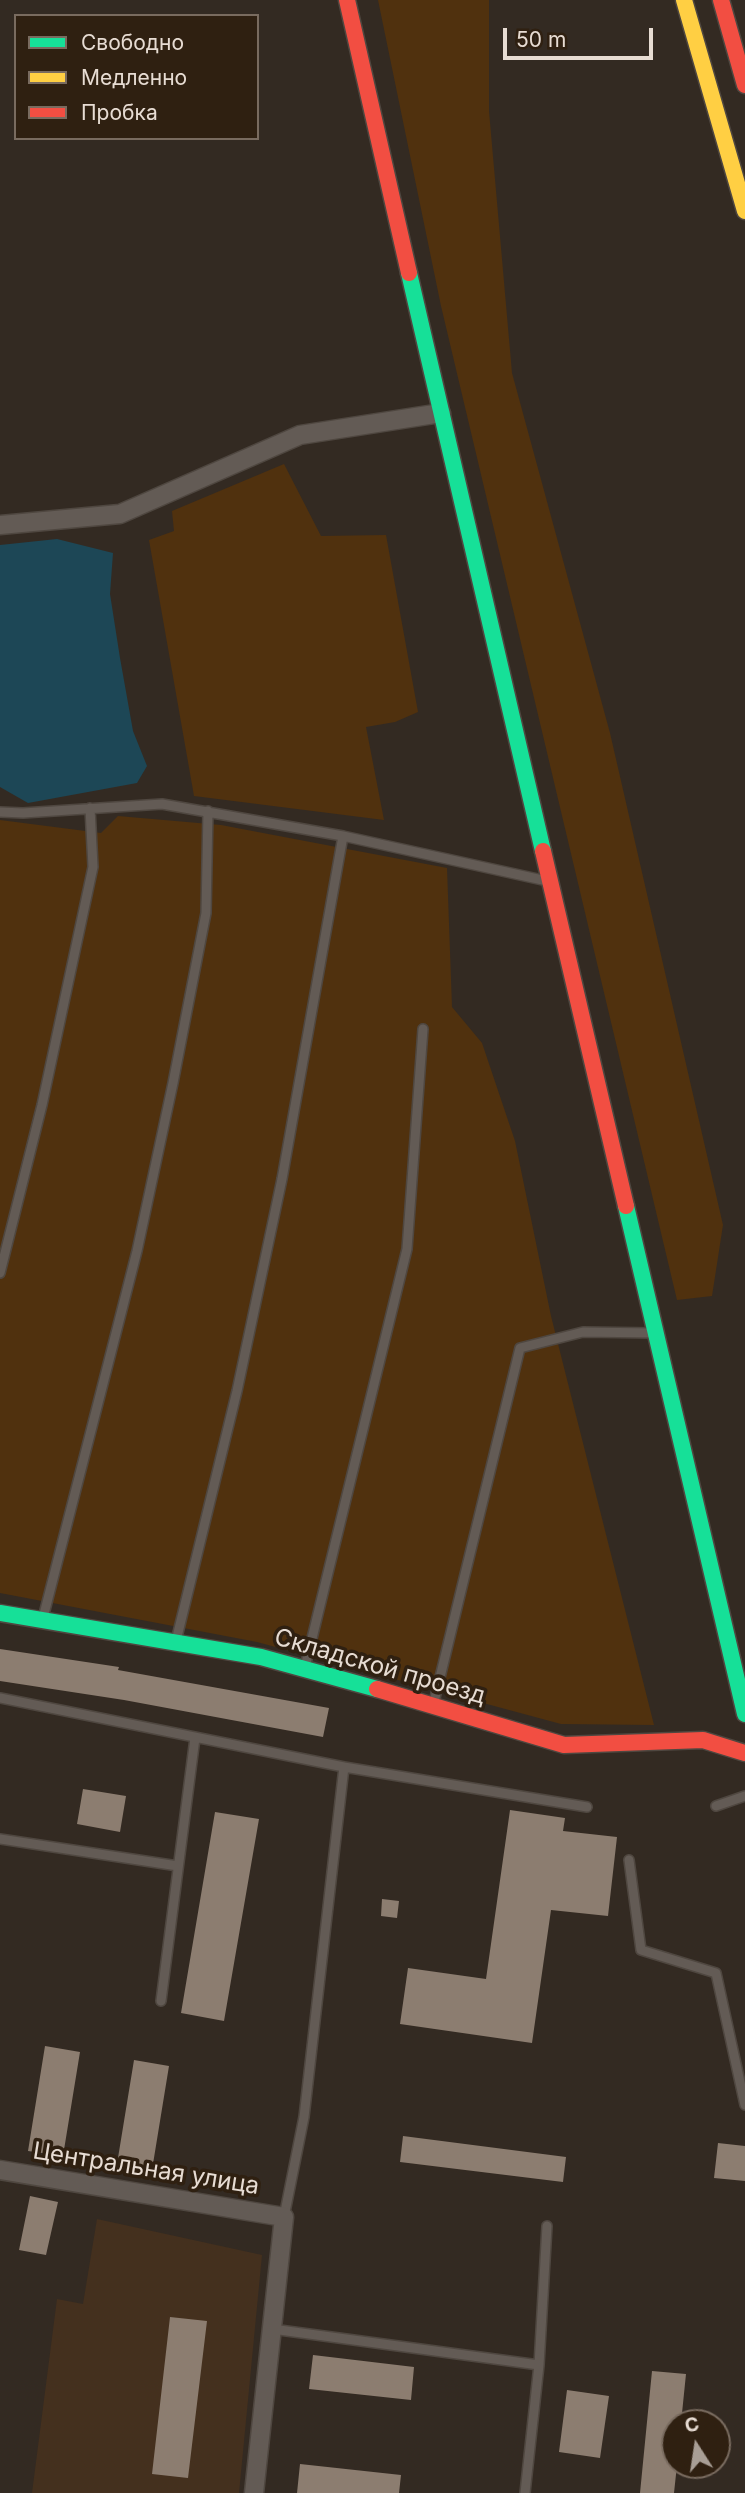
<!DOCTYPE html>
<html>
<head>
<meta charset="utf-8">
<style>
  body { margin:0 }
  #map { position:relative; width:745px; height:2493px; overflow:hidden; background:#332a22; font-family:Inter,sans-serif }
  canvas { display:block }
  .legend { position:absolute; left:14px; top:14px; width:245px; height:126px; box-sizing:border-box; background:#2f2011; border:2px solid #796b5f; margin:0; padding:9px 12px; list-style:none; font-size:21px; color:#e7dcd3 }
  .legend li { display:flex; align-items:center; gap:14px; height:35px }
  .legend b { width:35px; border:2px solid #796b5f }
  .north { position:absolute; left:661px; top:2409px; width:70px; height:70px; box-sizing:border-box; background:#2f2011; border:2px solid #796b5f; border-radius:50%; rotate:348deg; font-size:19px; font-weight:700; line-height:28px; text-align:center; color:#e7dcd3 }
  .north::after { content:''; display:block; margin:auto; width:24px; height:32px; background:#a89e95; clip-path:polygon(50% 0,100% 100%,50% 72%,0 100%) }
  .scale { position:absolute; left:503px; top:28px; width:150px; height:32px; box-sizing:border-box; border:4px solid #e7dcd3; border-top:0; padding-left:9px; font-size:21px; line-height:24px; white-space:nowrap; color:#e7dcd3; -webkit-text-stroke:5px #2f2011; paint-order:stroke }
</style>
</head>
<body>
<div id="map">
<canvas width="745" height="2493"></canvas>
<ul class="legend">
<li><b style="height:9px;background:#16e098"></b>Свободно</li>
<li><b style="height:9px;background:#ffcf43"></b>Медленно</li>
<li><b style="height:9px;background:#f24e42"></b>Пробка</li>
</ul>
<div class="north">С</div>
<div class="scale">50 m</div>
</div>
<script>
const ctx = document.querySelector('canvas').getContext('2d');
ctx.lineJoin = 'round';
function paint(path, color) {
  ctx.fillStyle = color;
  ctx.fill(path, 'evenodd');
}
function shape(rows) {
  const path = new Path2D();
  for (const r of rows) {
    path.moveTo(r[0], r[1]);
    for (let i = 2; i < r.length; i += 2) path.lineTo(r[i], r[i + 1]);
  }
  return path;
}
function stroke(path, color, width, dash) {
  ctx.strokeStyle = color;
  ctx.lineWidth = width;
  ctx.lineCap = dash ? 'butt' : 'round';
  ctx.setLineDash(dash || []);
  ctx.stroke(path);
}
function label(font, color, halo, rows, align = 'center') {
  ctx.font = font + ' Inter,sans-serif';
  ctx.lineWidth = 7;
  ctx.setLineDash([]);
  ctx.textBaseline = 'middle';
  ctx.strokeStyle = halo;
  ctx.fillStyle = color;
  for (const [text, x, y, turn = 0] of rows) {
    ctx.save();
    ctx.translate(x, y);
    ctx.rotate((+turn || 0) * Math.PI / 180);
    ctx.textAlign = isNaN(turn) ? turn : align;
    if (halo) ctx.strokeText(text, 0, 0);
    ctx.fillText(text, 0, 0);
    ctx.restore();
  }
}
const built = shape([
  [97,2219,262,2255,239,2493,32,2493,57,2299,83,2304]
]);
const green = shape([
  [378,0,489,0,489,111,512,373,610,733,723,1225,712,1296,677,1300,441,306],
  [284,464,321,536,386,535,418,712,395,722,366,727,384,820,194,796,149,540,174,531,172,511],
  [118,816,221,825,447,868,452,1007,482,1043,515,1141,551,1316,654,1725,561,1724,257,1642,0,1593,0,820,101,833]
]);
const water = shape([
  [57,539,113,553,110,594,120,658,133,731,147,766,137,783,28,803,0,787,0,545]
]);
const building = shape([
  [0,1649,119,1667,118,1670,329,1708,323,1737,124,1700,0,1681],
  [83,1789,126,1796,120,1832,77,1824],
  [510,1810,565,1818,563,1831,617,1837,608,1916,551,1910,532,2043,400,2024,408,1968,486,1979],
  [215,1812,259,1819,224,2021,181,2013],
  [382,1899,399,1901,397,1918,381,1916],
  [45,2046,80,2052,63,2156,28,2151],
  [134,2060,169,2066,152,2170,117,2164],
  [403,2136,566,2157,563,2182,400,2162],
  [718,2143,745,2146,745,2181,714,2178],
  [30,2196,58,2202,46,2255,19,2250],
  [170,2317,207,2321,188,2478,152,2474],
  [313,2355,414,2367,411,2400,309,2389],
  [652,2371,686,2374,681,2423,675,2423,675,2465,677,2465,674,2493,640,2493],
  [567,2390,609,2396,600,2458,559,2452],
  [300,2464,401,2475,399,2493,297,2493]
]);
const lane = shape([
  [0,812,23,813,162,804,343,836,547,881],
  [0,1273,42,1105,93,867,90,808],
  [43,1618,137,1251,173,1083,206,913,208,811],
  [176,1641,237,1391,282,1179,343,836],
  [305,1667,407,1249,423,1029],
  [0,1698,344,1767,304,2117,284,2217],
  [434,1702,520,1348,583,1332,654,1333],
  [344,1767,587,1807],
  [716,1806,745,1796],
  [0,1839,178,1866],
  [629,1860,641,1950,716,1973,745,2105],
  [161,2001,195,1738],
  [272,2329,539,2365,525,2493],
  [539,2365,547,2226]
]);
const street = shape([
  [0,525,120,514,300,435,441,413],
  [0,2170,284,2217,254,2493]
]);
const fast = shape([
  [409,273,543,851],
  [626,1206,745,1714],
  [0,1613,261,1657,377,1689]
]);
const slow = shape([
  [684,0,745,211]
]);
const jam = shape([
  [347,0,409,273],
  [721,0,745,85],
  [543,851,626,1206],
  [377,1689,564,1745,703,1740,745,1753]
]);
const streetNames = [
  ["Складской проезд",380,1667,16],
  ["Центральная улица",146,2169,9]
];
paint(built, '#44301e');
paint(green, '#50310e');
paint(water, '#1d4756');
paint(building, '#8c7d70');
stroke(lane, '#4f4740', 12);
stroke(street, '#4f4740', 21);
stroke(fast, '#4f4740', 19);
stroke(slow, '#4f4740', 19);
stroke(jam, '#4f4740', 19);
stroke(lane, '#635b55', 9);
stroke(street, '#635b55', 18);
stroke(fast, '#16e098', 16);
stroke(slow, '#ffcf43', 16);
stroke(jam, '#f24e42', 16);
label('24px', '#e7dcd3', '#2f2011', streetNames);
</script>
</body>
</html>
